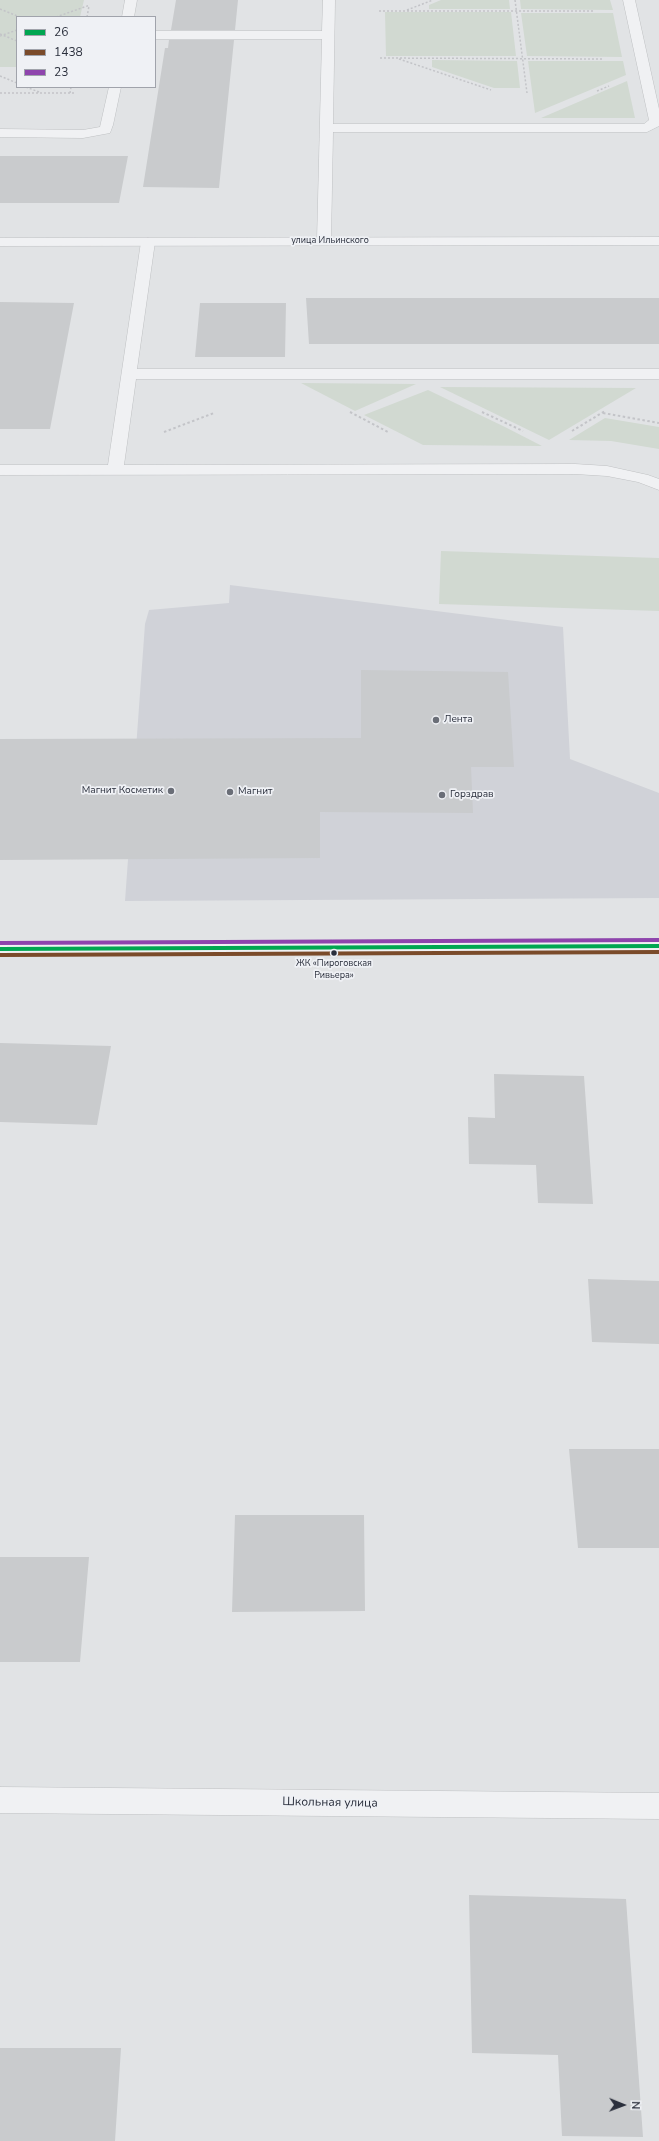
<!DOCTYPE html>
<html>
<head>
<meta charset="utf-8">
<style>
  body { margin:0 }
  #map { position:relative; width:659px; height:2141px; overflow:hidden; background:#e1e3e5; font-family:"Nunito Sans",sans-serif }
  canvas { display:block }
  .legend { position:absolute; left:16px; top:16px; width:140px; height:72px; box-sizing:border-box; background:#eff1f5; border:1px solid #a0a3ab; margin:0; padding:5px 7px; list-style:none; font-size:12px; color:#2a2f3c }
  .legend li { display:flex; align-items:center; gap:8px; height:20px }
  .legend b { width:20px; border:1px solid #a0a3ab }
  .north { position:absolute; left:603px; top:2085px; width:40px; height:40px; -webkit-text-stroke:3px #eff1f5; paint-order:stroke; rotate:91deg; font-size:11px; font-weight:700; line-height:16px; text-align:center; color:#2a2f3c }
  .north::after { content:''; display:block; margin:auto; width:14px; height:18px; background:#2a2f3c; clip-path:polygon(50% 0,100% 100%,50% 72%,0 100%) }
</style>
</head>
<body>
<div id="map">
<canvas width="659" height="2141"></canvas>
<ul class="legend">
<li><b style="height:5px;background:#00a651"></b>26</li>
<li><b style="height:5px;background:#7a4b2a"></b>1438</li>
<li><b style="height:5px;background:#8e44ad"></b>23</li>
</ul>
<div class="north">N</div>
</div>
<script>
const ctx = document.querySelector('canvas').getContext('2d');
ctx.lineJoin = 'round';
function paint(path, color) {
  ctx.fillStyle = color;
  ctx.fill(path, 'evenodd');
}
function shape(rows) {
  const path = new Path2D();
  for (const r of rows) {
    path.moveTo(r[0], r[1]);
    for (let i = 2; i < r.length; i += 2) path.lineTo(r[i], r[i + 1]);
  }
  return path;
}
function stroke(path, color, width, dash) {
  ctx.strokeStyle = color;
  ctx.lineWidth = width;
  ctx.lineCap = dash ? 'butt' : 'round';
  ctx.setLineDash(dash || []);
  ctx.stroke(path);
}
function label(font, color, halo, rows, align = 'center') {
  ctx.font = font + ' "Nunito Sans",sans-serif';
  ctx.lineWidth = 3.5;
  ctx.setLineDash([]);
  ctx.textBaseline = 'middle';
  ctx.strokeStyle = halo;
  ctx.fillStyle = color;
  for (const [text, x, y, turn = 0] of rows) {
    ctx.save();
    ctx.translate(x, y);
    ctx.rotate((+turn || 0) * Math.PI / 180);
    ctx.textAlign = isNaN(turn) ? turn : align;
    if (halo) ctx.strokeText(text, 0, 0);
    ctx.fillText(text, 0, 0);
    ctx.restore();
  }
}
const built = shape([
  [230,585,563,627,570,759,659,793,659,898,125,901,145,624,149,610,229,603]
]);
const green = shape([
  [0,0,84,0,80,17,17,17,17,67,0,67],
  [441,0,509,0,510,9,429,9,429,5],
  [520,0,610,0,613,10,521,9],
  [385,12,511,12,516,56,386,56],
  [521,13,613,13,622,57,527,56],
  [432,60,517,61,520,88,494,88,432,67],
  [528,61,623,61,626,75,535,113],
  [627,81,635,118,541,118],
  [301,383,416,384,355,411],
  [440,387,636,388,549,440],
  [428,390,505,427,542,446,423,445,364,415],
  [605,418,659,427,659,449,611,441,569,440],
  [441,551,659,558,659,611,439,604]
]);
const building = shape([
  [176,0,238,0,235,30,171,30],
  [169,40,234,40,219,188,143,187,165,48,168,48],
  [0,156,128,156,119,203,0,203],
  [306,298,659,298,659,344,309,344],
  [0,302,74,303,50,429,0,429],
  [200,303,286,303,285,357,195,357],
  [361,670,508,672,514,767,471,767,473,813,320,812,320,858,0,860,0,739,361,738],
  [0,1043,111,1046,97,1125,0,1122],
  [494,1074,584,1076,593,1204,538,1203,536,1165,469,1164,468,1117,495,1118],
  [588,1279,659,1281,659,1344,592,1342],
  [569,1449,659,1449,659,1548,578,1548],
  [235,1515,364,1515,365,1611,232,1612],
  [0,1557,89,1557,80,1662,0,1662],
  [469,1895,626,1899,643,2137,562,2136,558,2055,472,2053],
  [0,2048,121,2048,115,2141,0,2141]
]);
const pathFar1 = shape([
  [515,0,527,93],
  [0,9,20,17],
  [407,10,433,0],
  [379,11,593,11],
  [56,17,90,5],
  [87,17,89,6],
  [0,34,17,41],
  [0,36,17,30],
  [380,58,603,59],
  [399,59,491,90],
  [0,76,17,83],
  [26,87,39,92],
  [597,91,609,86],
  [0,93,75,93],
  [70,93,71,87]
]);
const path = shape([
  [350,412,388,432],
  [482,412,523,431],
  [603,413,659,423],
  [572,431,605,411],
  [164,432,214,413]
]);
const service = shape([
  [125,0,137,0,134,17,122,17,125,0],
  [323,0,335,0,333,124,644,124,649,120,623,0,635,0,659,109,659,126,647,132,333,132,331,241,324,245,319,244,317,241,322,39,155,39,155,31,322,31,323,0],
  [109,87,121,87,113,125,110,133,83,138,0,137,0,129,83,130,100,127,109,87],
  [148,238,155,242,137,369,659,369,659,379,136,379,124,465,575,464,607,466,648,475,659,479,659,490,638,482,607,476,575,474,0,475,0,465,108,465,141,242,148,238]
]);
const minor = shape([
  [659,237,659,245,0,246,0,238,659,237],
  [0,1787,659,1793,659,1819,0,1813,0,1787]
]);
const tertiary = shape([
  [659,939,659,953,0,956,0,942,659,939]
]);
const bus1 = shape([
  [0,949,659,946]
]);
const bus2 = shape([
  [0,955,659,952]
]);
const bus3 = shape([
  [0,943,659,940]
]);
const markers = [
  [436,720,4,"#6a6e77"],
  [171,791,4,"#6a6e77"],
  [230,792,4,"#6a6e77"],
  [442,795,4,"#6a6e77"],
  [334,953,3.5,"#2a2f3c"]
];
const farStreetnames = [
  ["улица Ильинского",330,241]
];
const busNames = [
  ["ЖК «Пироговская",334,964],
  ["Ривьера»",334,976]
];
const poiNames = [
  ["Лента",444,720],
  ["Магнит Косметик",163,791,"right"],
  ["Магнит",238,792],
  ["Горздрав",450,795]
];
const nearStreetnames = [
  ["Школьная улица",330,1803,1]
];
paint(built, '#d0d2d8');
paint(green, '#d1d9d1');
paint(building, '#c9cbcd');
stroke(service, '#bfc1c3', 1);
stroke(minor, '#bfc1c3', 1);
stroke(tertiary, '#bfc1c3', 1);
stroke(pathFar1, '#c3c4c8', 1.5, [2, 2]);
stroke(path, '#c3c4c8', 2, [2.5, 2.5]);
paint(service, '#f0f1f3');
paint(minor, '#f0f1f3');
paint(tertiary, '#f0f1f3');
stroke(bus1, '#00a651', 4);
stroke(bus2, '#7a4b2a', 4);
stroke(bus3, '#8e44ad', 4);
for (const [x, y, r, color] of markers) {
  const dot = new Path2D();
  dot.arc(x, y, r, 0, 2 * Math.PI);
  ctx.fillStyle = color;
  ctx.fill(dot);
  stroke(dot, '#eff1f5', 1.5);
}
label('9px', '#2a2f3c', '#eff1f5', farStreetnames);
label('9px', '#2a2f3c', '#eff1f5', busNames);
label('10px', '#2a2f3c', '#eff1f5', poiNames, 'left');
label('12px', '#2a2f3c', '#eff1f5', nearStreetnames);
</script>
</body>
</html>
